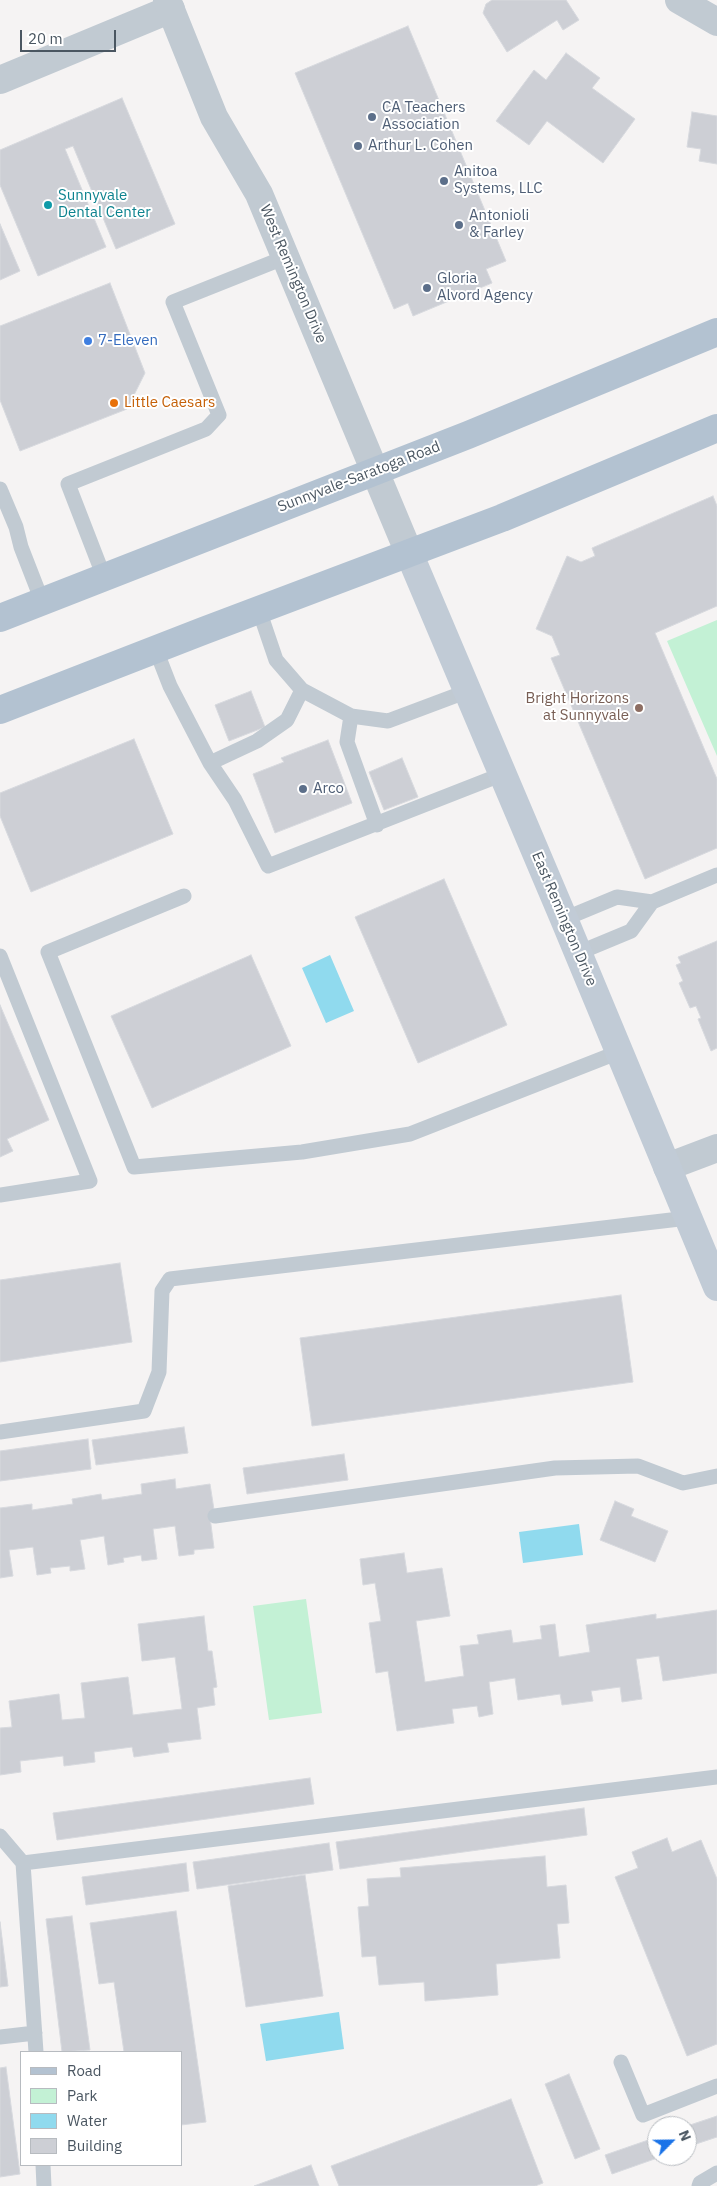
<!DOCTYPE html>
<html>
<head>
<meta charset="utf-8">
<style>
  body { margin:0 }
  #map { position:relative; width:717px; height:2186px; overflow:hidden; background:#f5f3f3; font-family:"IBM Plex Sans",sans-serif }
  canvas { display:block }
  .legend { position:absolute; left:20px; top:2051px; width:162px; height:115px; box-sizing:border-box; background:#fff; border:1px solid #b7bbc0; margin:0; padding:6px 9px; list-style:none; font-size:15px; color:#4a5661 }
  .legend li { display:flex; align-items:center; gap:10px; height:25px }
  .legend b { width:25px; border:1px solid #b7bbc0 }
  .north { position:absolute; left:647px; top:2116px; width:50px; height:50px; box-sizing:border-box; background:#fff; border:1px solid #b7bbc0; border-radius:50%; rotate:67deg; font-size:14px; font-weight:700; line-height:20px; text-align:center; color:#4a5661 }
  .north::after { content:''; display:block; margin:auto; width:18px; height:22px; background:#1a73e8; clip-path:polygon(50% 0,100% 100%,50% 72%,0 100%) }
  .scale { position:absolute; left:20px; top:30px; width:96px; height:22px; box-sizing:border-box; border:2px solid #4a5661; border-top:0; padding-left:6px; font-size:15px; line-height:18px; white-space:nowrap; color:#4a5661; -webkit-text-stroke:4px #fff; paint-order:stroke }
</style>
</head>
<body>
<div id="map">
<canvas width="717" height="2186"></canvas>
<ul class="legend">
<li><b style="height:6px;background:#b3c2d1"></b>Road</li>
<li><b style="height:14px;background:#c3f1d5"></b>Park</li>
<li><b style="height:14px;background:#90daee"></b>Water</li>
<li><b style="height:14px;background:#cdcfd5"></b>Building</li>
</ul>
<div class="north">N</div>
<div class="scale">20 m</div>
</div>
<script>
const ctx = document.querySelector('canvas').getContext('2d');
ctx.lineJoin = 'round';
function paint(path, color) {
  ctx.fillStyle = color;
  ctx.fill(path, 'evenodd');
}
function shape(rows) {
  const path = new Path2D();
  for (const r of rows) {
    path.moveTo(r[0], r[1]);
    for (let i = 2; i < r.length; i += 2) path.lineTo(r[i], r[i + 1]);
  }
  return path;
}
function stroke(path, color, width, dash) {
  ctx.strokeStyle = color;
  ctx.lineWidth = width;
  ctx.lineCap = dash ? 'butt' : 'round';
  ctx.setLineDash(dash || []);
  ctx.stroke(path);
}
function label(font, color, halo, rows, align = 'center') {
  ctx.font = font + ' "IBM Plex Sans",sans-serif';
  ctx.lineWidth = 4;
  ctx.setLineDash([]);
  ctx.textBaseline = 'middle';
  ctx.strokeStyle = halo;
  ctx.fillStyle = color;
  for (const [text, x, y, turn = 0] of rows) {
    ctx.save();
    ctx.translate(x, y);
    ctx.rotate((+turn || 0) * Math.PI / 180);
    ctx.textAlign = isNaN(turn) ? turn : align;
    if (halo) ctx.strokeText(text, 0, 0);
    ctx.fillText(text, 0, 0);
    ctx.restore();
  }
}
const green = shape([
  [717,620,717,756,667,641],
  [306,1599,322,1713,269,1720,253,1606]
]);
const water = shape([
  [330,955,354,1011,326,1023,302,968],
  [579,1524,583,1555,523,1563,519,1532],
  [339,2012,344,2049,266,2061,260,2024]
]);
const building = shape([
  [492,0,566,0,579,20,563,30,557,20,507,52,483,13,486,4,492,0],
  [408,26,506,261,486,269,492,283,413,316,408,303,394,309,295,73,408,26],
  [566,53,600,78,592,88,635,119,603,163,547,121,529,145,496,121,534,70,546,80,566,53],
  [122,98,175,224,116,249,73,146,65,149,106,247,38,276,0,185,0,150,122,98],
  [692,112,717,116,717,164,699,161,701,149,687,147,692,112],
  [0,224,20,271,0,280,0,224],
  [110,283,145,373,127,409,20,451,0,400,0,326,110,283],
  [713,496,717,506,717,606,655,633,717,779,717,848,645,879,551,658,560,655,552,636,536,629,567,556,581,562,595,556,592,548,713,496],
  [251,691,265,727,229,741,215,705,251,691],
  [134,739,173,834,31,892,0,816,0,793,134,739],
  [328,740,352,803,275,833,253,774,284,762,281,758,328,740],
  [402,758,418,797,384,810,369,772,402,758],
  [444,879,507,1025,418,1063,355,917,444,879],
  [717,941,717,1048,711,1051,698,1019,701,1018,696,1006,690,1008,679,983,683,981,676,965,681,963,678,957,717,941],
  [251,955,291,1046,152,1108,111,1016,251,955],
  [0,1005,49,1120,7,1139,13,1151,0,1157,0,1005],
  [120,1263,132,1342,0,1362,0,1280,120,1263],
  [621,1295,633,1382,312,1426,300,1338,621,1295],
  [184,1427,188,1453,96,1465,92,1440,184,1427],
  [88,1439,91,1469,0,1481,0,1451,88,1439],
  [344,1454,348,1480,247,1494,243,1468,344,1454],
  [175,1479,176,1489,210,1484,215,1516,210,1517,214,1548,194,1550,194,1554,179,1556,175,1526,153,1529,157,1559,142,1561,141,1555,123,1558,124,1562,108,1565,104,1536,80,1540,85,1569,70,1571,70,1566,50,1568,51,1573,37,1575,33,1547,9,1550,13,1576,0,1578,0,1508,32,1504,32,1510,73,1504,72,1499,101,1494,102,1500,142,1494,141,1484,175,1479],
  [615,1501,634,1509,631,1516,668,1531,655,1562,600,1540,615,1501],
  [404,1553,407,1573,442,1568,450,1616,416,1621,425,1682,464,1676,460,1646,479,1644,477,1635,511,1630,513,1643,542,1639,540,1626,555,1624,559,1657,590,1652,586,1625,656,1614,656,1619,717,1610,717,1673,663,1681,659,1656,636,1659,642,1699,622,1702,620,1687,591,1691,593,1701,562,1705,560,1694,518,1700,515,1678,489,1682,493,1714,479,1717,477,1706,452,1709,454,1723,397,1731,388,1671,376,1673,369,1623,381,1621,375,1583,363,1585,360,1559,404,1553],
  [204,1616,208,1651,212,1651,217,1687,213,1688,215,1705,197,1708,201,1739,167,1743,169,1752,134,1757,132,1747,94,1752,95,1762,64,1766,63,1756,20,1761,21,1772,0,1775,0,1728,12,1727,9,1701,59,1694,62,1720,85,1718,81,1683,128,1677,133,1715,182,1709,175,1657,142,1661,138,1624,204,1616],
  [310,1778,314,1804,57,1840,53,1813,310,1778],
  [584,1808,587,1835,340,1869,336,1842,584,1808],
  [667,1838,672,1852,701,1840,717,1879,717,2044,687,2056,615,1877,638,1868,632,1852,667,1838],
  [329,1843,333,1870,197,1889,193,1862,329,1843],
  [545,1856,547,1887,566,1885,569,1923,557,1924,560,1958,496,1964,498,1995,425,2001,424,1982,379,1985,376,1956,362,1957,358,1907,369,1906,367,1879,401,1877,400,1868,545,1856],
  [186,1863,189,1891,86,1905,82,1877,186,1863],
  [305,1875,323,1996,246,2007,228,1886,305,1875],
  [176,1911,206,2122,181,2125,181,2052,124,2052,114,1982,99,1984,90,1923,176,1911],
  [72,1916,90,2050,62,2052,46,1919,72,1916],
  [0,1922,8,1986,0,1987,0,1922],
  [6,2067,20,2174,0,2177,0,2068,6,2067],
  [569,2074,600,2149,575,2159,545,2084,569,2074],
  [511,2099,543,2183,535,2186,339,2186,331,2166,511,2099],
  [717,2116,717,2137,687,2147,687,2126,717,2116],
  [657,2137,657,2156,663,2156,612,2174,605,2155,657,2137],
  [311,2165,319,2186,254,2186,311,2165]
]);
const service = shape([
  [0,489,16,527,21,547,42,601],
  [104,577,68,484,206,429,219,415,173,302,286,257],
  [259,610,276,660,302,690,351,716,388,721,468,691],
  [156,650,170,686,210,763,235,800,268,866,503,774],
  [351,716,347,742,377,825],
  [210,763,257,741,287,720,302,690],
  [184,896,48,952,134,1167,302,1152,410,1134,619,1052],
  [564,919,617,897,652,902,717,875],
  [578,953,631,931,652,902],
  [0,956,90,1181,0,1195],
  [0,1432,144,1411,159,1372,162,1291,170,1279,688,1218],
  [215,1516,555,1468,638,1466,683,1483,717,1476],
  [0,1836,23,1863],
  [0,2037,35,2033],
  [36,2052,23,1863,717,1777],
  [621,2062,643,2115,717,2086],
  [43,2165,44,2186],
  [699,2186,700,2183,717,2173]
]);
const minor = shape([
  [679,0,717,22],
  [0,80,171,9],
  [667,1167,717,1148]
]);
const tertiary = shape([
  [167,0,214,117,259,194,409,553]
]);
const secondary = shape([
  [409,553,564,919,717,1287]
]);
const primary = shape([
  [0,618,468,435,717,332],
  [0,710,203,631,502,518,717,428]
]);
const markers = [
  [372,117,5,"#5c6f8a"],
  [358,146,5,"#5c6f8a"],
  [444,181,5,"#5c6f8a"],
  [48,205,5,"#0f9aa8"],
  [459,225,5,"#5c6f8a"],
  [427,288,5,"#5c6f8a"],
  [88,341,5,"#3f7fe0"],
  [114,403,5,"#e8710a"],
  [639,708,5,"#8d6e63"],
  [303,789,5,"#5c6f8a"]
];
const serviceNames = [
  ["CA Teachers",382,108],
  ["Association",382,125],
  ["Arthur L. Cohen",368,146],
  ["Anitoa",454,172],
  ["Systems, LLC",454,189],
  ["Antonioli",469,216],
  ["& Farley",469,233],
  ["Gloria",437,279],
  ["Alvord Agency",437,296],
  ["Arco",313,789]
];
const cultureNames = [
  ["Sunnyvale",58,196],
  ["Dental Center",58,213]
];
const streetNames = [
  ["West Remington Drive",293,274,67],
  ["Sunnyvale-Saratoga Road",359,477,-21],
  ["East Remington Drive",564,919,67]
];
const shopNames = [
  ["7-Eleven",98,341]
];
const foodNames = [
  ["Little Caesars",124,403]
];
const educationNames = [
  ["Bright Horizons",629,699],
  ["at Sunnyvale",629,716]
];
paint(green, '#c3f1d5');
paint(water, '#90daee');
paint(building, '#cdcfd5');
stroke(building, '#d7d9de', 1);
stroke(service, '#c1cad2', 15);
stroke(minor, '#c1cad2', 28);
stroke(tertiary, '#c1cad2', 28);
stroke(secondary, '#c1cbd6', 28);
stroke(primary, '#b3c2d1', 28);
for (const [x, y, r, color] of markers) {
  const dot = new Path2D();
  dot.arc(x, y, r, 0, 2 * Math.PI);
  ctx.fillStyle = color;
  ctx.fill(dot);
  stroke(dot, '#fff', 2);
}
label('15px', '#4e5e75', '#fff', serviceNames, 'left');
label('15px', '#0d838f', '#fff', cultureNames, 'left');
label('15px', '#4a5661', '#fff', streetNames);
label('15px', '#366cbe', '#fff', shopNames, 'left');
label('15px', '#c56008', '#fff', foodNames, 'left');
label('15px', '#785e54', '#fff', educationNames, 'right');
</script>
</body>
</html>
